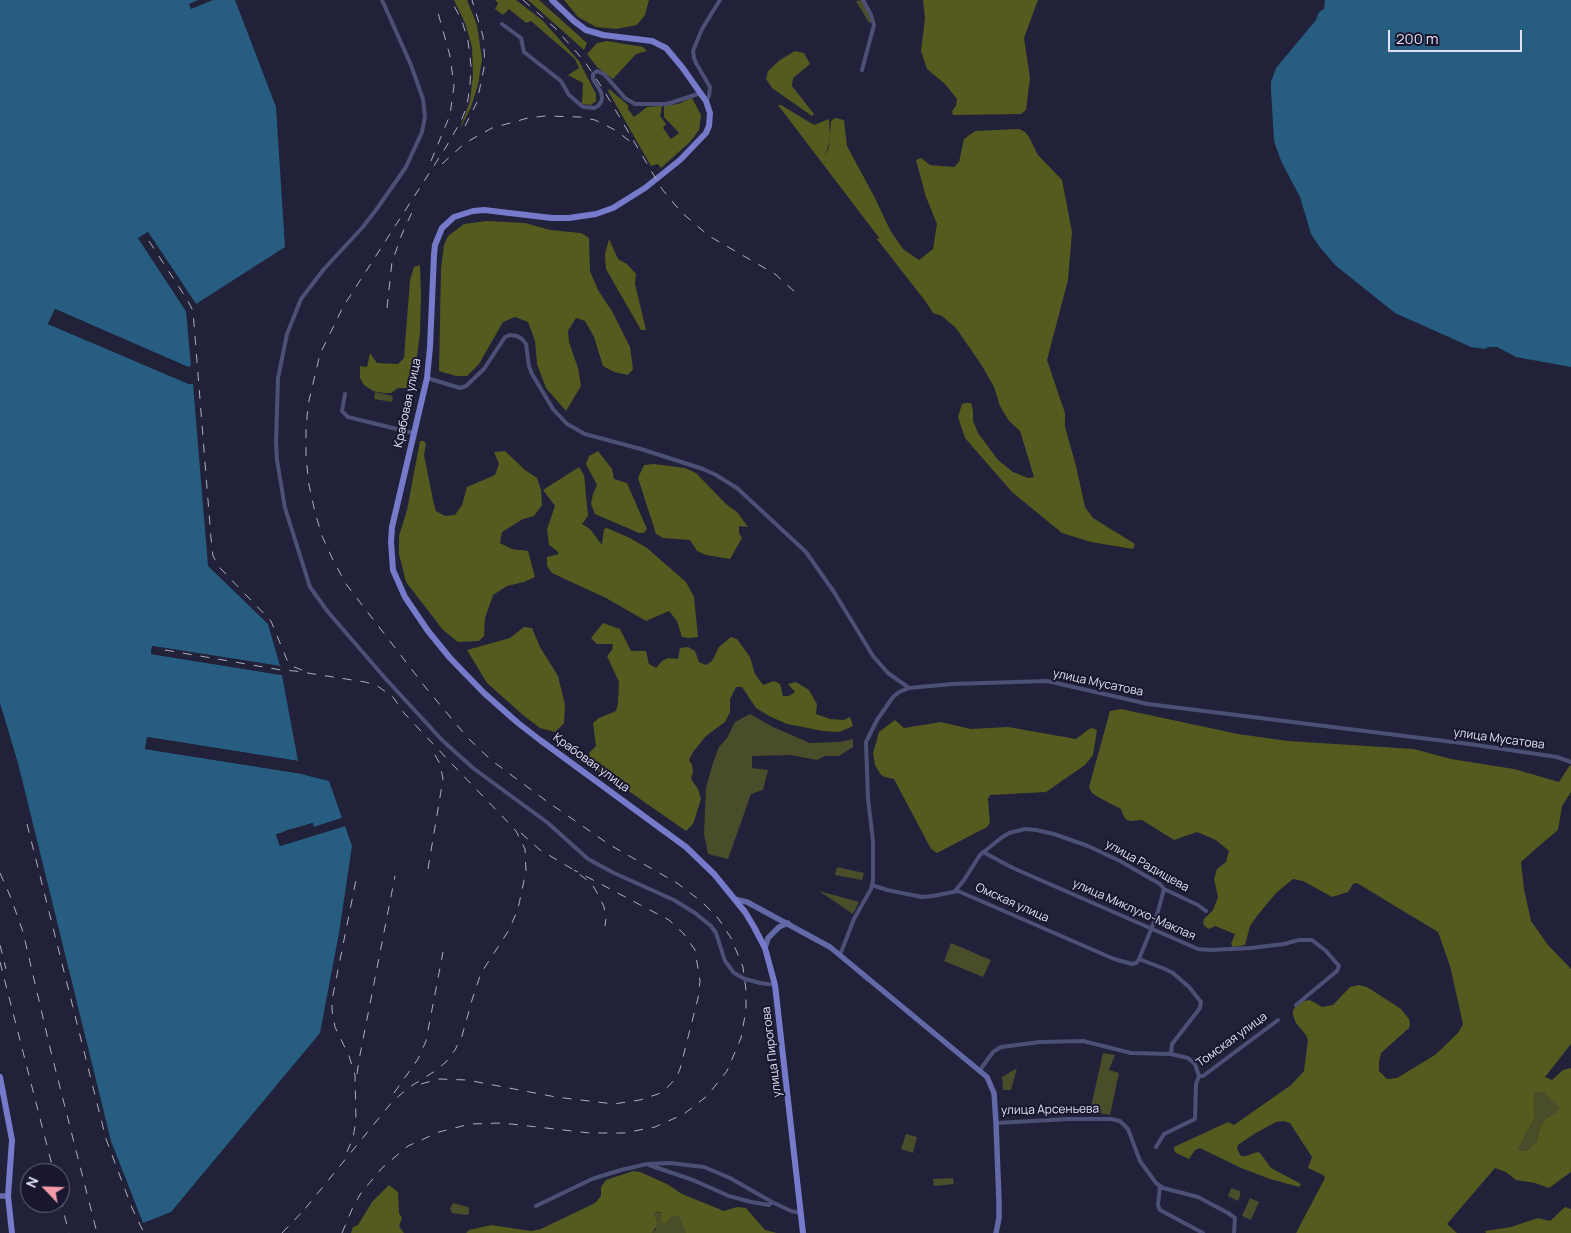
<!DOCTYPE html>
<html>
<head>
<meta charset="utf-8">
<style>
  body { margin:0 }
  #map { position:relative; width:1571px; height:1233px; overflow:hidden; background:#212139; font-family:Manrope,sans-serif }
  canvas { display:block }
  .north { position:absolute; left:20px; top:1163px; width:50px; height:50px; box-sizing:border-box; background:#18172f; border:1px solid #68687d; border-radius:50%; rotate:294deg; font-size:14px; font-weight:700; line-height:20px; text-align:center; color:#e1e1f2 }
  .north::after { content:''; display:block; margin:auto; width:18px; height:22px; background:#f39aa8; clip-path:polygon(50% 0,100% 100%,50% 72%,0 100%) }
  .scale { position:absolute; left:1388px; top:30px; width:134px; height:22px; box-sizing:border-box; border:2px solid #e1e1f2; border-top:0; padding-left:6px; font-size:15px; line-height:18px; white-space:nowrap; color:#e1e1f2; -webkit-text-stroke:4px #18172f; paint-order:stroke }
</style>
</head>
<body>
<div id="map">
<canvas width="1571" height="1233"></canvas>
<div class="north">N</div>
<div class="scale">200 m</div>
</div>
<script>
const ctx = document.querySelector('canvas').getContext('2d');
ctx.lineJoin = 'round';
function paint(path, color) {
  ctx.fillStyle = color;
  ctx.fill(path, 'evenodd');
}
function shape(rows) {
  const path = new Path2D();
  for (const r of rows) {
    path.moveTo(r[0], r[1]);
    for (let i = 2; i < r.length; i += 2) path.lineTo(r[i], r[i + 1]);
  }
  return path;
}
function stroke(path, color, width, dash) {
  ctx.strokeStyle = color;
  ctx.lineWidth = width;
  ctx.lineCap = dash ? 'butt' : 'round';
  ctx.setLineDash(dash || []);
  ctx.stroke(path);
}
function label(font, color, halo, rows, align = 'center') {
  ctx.font = font + ' Manrope,sans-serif';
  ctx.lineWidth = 4;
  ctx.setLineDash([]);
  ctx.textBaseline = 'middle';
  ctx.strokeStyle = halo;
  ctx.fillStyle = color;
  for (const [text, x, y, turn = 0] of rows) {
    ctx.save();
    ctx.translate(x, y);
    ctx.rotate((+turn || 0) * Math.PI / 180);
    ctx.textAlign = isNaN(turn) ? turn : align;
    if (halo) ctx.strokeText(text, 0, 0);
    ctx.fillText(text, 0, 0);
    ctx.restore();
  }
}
const green = shape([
  [861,0,873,21,869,23,856,1],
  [375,392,393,396,392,402,374,399],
  [750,714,773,727,810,743,840,742,853,739,853,747,839,756,825,756,817,760,790,755,752,756,752,768,768,770,763,790,751,794,728,859,708,854,704,834,706,788,713,763,719,747,727,738,735,722],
  [837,867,864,873,862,880,835,875],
  [819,891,859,902,853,914],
  [951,943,991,960,983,977,944,961],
  [1103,1053,1115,1055,1109,1070,1119,1073,1110,1115,1090,1111],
  [1017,1068,1011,1090,1003,1090,1002,1077],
  [1535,1092,1543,1092,1561,1108,1557,1112,1546,1118,1540,1127,1536,1143,1525,1151,1518,1150,1535,1117,1534,1102],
  [906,1134,917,1137,913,1153,901,1149],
  [953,1178,954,1184,934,1186,933,1179],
  [1231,1188,1240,1191,1240,1196,1238,1201,1228,1196],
  [1250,1198,1259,1202,1251,1220,1242,1216],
  [453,1203,468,1207,469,1208,469,1214,466,1215,452,1213,450,1208],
  [655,1212,678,1216,686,1233,652,1233,656,1229,654,1215]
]);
const forest = shape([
  [454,0,467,0,477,25,482,59,478,85,471,107,459,131,470,101,473,75,472,47,465,23],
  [495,0,516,0,542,20,579,61,596,94,596,101,591,105,582,104,583,83,568,75,579,68,575,59,531,21,526,23,509,9,503,15,495,9,498,3],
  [528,0,539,0,587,43,584,50],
  [564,0,649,0,645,15,637,25,616,29,596,27,578,17],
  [923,0,1038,0,1024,38,1030,78,1026,110,1021,114,953,115,952,111,956,106,957,99,945,84,927,69,921,51,925,18],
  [607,41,643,47,647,51,636,54,613,79,597,67,587,54,597,43],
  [795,51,804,53,810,64,793,78,792,86,814,114,812,116,772,88,766,79,768,71,780,60],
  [609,89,628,105,628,109,634,117,647,107,662,106,660,116,666,124,663,128,671,139,679,133,664,117,664,106,678,104,692,98,701,115,699,130,690,142,661,168,658,164,651,166,608,91],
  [778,105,781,105,814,125,829,119,830,139,828,147,824,157,829,147,831,121,835,118,844,120,847,146,875,198,890,230,903,249,919,260,933,249,937,224,926,197,916,160,921,158,930,165,954,167,959,162,964,139,975,131,1019,129,1025,132,1029,137,1038,155,1062,180,1072,232,1068,280,1047,360,1065,413,1065,427,1076,466,1085,507,1093,518,1135,544,1133,549,1091,542,1062,533,1012,492,965,438,958,417,962,404,965,403,971,403,973,411,973,421,978,433,998,460,1013,472,1028,478,1034,477,1020,431,1009,421,1000,406,994,387,982,366,956,328,942,316,933,313,926,302,876,238,880,239],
  [487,221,525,223,550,230,581,233,589,238,590,271,598,290,613,313,630,347,633,369,628,375,614,372,603,366,594,337,585,321,576,318,568,331,569,342,578,368,581,386,566,411,546,388,537,364,535,341,528,322,515,317,503,322,479,364,467,376,456,376,439,371,441,269,444,245,448,236,464,224],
  [609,239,618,259,627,264,636,274,635,284,646,330,641,330,606,269,605,254],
  [420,265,421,295,420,333,414,379,408,388,398,388,391,393,384,393,373,391,364,385,360,378,360,366,367,367,370,353,377,363,398,364,404,358,410,280,414,267],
  [420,441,424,441,426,444,424,455,434,505,436,511,445,516,455,515,462,505,467,487,495,475,499,464,494,452,505,451,525,470,537,478,541,490,542,505,534,516,523,519,502,532,500,543,512,549,528,551,535,577,524,582,507,586,493,595,485,618,484,636,479,641,458,642,443,630,406,582,399,554,399,536,407,510],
  [598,451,612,469,614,479,627,483,647,529,644,533,639,533,595,514,591,504,593,494,597,485,586,464,589,456],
  [654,464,685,468,696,473,726,504,737,512,748,527,739,526,739,533,742,538,730,559,706,555,697,551,690,540,663,538,656,534,638,478,644,465],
  [579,467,584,475,588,516,582,524,590,529,602,545,604,529,607,528,630,538,647,548,686,582,694,597,698,637,689,638,682,637,677,621,669,611,646,621,606,598,552,573,547,566,547,557,559,554,556,550,549,545,547,529,555,506,543,490],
  [603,623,620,629,631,651,646,651,649,664,656,668,662,661,668,658,678,659,680,648,688,647,695,651,699,662,706,665,712,661,719,647,731,637,737,639,750,657,755,674,763,685,774,681,780,684,783,696,789,696,795,692,788,684,796,682,809,690,817,704,816,714,830,719,844,720,850,717,853,726,839,732,823,731,787,724,769,716,756,708,742,687,736,687,730,699,730,712,725,722,706,736,693,752,689,760,692,765,693,772,691,779,698,789,701,799,693,824,686,831,607,776,592,768,589,753,596,746,593,723,599,718,616,711,618,703,619,682,607,656,612,650,613,644,597,644,591,638],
  [524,627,532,628,540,647,558,676,565,705,564,723,555,732,540,728,523,715,487,683,467,650,510,638],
  [1121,709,1238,734,1288,741,1414,749,1451,759,1514,769,1559,782,1570,765,1571,766,1571,792,1562,806,1558,830,1539,846,1521,862,1524,889,1531,921,1548,945,1571,969,1571,1044,1545,1077,1552,1080,1563,1070,1571,1068,1571,1172,1549,1188,1535,1183,1516,1180,1506,1172,1495,1168,1447,1224,1457,1233,1296,1233,1325,1178,1323,1175,1308,1168,1312,1157,1290,1123,1283,1121,1276,1122,1254,1134,1238,1145,1237,1149,1241,1156,1246,1156,1257,1152,1260,1153,1271,1168,1301,1184,1299,1187,1270,1179,1241,1168,1200,1148,1195,1150,1189,1159,1176,1153,1174,1150,1174,1147,1228,1122,1234,1125,1291,1085,1304,1071,1308,1040,1306,1035,1296,1023,1293,1015,1293,1010,1298,1004,1304,1001,1310,1000,1322,1007,1333,1005,1350,987,1359,985,1367,987,1401,1009,1409,1019,1410,1024,1409,1028,1381,1053,1379,1062,1379,1071,1387,1079,1397,1078,1435,1055,1458,1033,1463,1024,1450,966,1438,932,1357,883,1353,884,1348,892,1332,897,1303,881,1293,879,1276,893,1257,916,1250,926,1245,945,1233,947,1231,944,1235,934,1215,926,1209,929,1206,927,1203,924,1204,919,1213,910,1218,897,1214,879,1217,869,1226,862,1229,851,1216,840,1197,832,1174,840,1142,820,1132,821,1127,820,1124,817,1121,809,1098,797,1092,793,1089,787,1110,711],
  [1535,1092,1543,1092,1560,1108,1557,1112,1546,1118,1540,1127,1536,1143,1525,1151,1518,1150,1535,1117,1534,1102],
  [895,720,904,728,941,722,971,729,1008,727,1076,739,1089,729,1093,728,1097,730,1093,755,1085,765,1046,792,990,795,988,799,990,823,987,827,937,853,931,849,894,779,885,777,881,775,875,765,873,753,879,732],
  [633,1171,640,1172,667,1184,682,1194,724,1211,737,1207,746,1208,765,1230,777,1233,686,1233,678,1216,672,1216,665,1224,660,1221,662,1213,659,1212,655,1212,654,1215,658,1224,652,1233,466,1233,469,1230,491,1225,531,1231,541,1229,595,1203,601,1196,601,1187,606,1180],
  [389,1185,398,1192,399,1213,402,1218,399,1226,404,1233,351,1233,353,1227,358,1225,372,1202],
  [1565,1207,1571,1209,1571,1233,1486,1233,1485,1231,1511,1227,1538,1218,1550,1221]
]);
const water = shape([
  [0,0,198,0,189,4,191,9,213,0,235,0,276,107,285,247,196,304,148,232,138,238,186,311,191,366,188,367,55,309,48,324,189,384,193,384,208,566,268,624,280,666,152,646,151,654,282,675,298,761,147,737,145,749,297,773,329,781,342,818,314,827,312,823,276,835,280,846,345,826,352,846,339,933,320,1033,171,1212,143,1223,111,1141,18,763,0,703],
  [1325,0,1571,0,1571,367,1516,357,1497,347,1488,347,1485,349,1471,347,1395,313,1335,265,1319,246,1311,234,1300,197,1282,163,1276,147,1274,140,1271,90,1271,82,1276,68,1316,20,1319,12,1324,9]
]);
const pier = shape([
  [148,232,196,304,194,305,147,235,142,239,188,309,186,311,138,238],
  [55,309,188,367,191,366,192,369,187,369,56,313,51,322,193,382,193,384,189,384,48,324],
  [152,646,280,666,280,668,154,649,154,652,281,672,282,675,151,654],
  [147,737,298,761,298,763,149,740,148,747,297,771,297,773,145,749],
  [342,818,343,821,314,830,311,826,287,832,279,836,281,843,344,824,345,826,280,846,276,834,284,832,284,831,313,823,314,827]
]);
const street = shape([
  [382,0,411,65,423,99,425,117,422,132,406,167,376,210,362,228,324,269,301,299,287,334,278,378,276,443,277,460,285,508,310,587,328,612,385,678,442,740,473,768,548,823,588,859,614,873,674,900,695,913,711,926,716,933,725,961,734,973,745,979,760,983,775,985],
  [502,24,521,38,524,52,561,81,569,95,583,107,594,108,598,106,601,102,602,98,601,92,593,79,593,74,597,71,604,74,625,98,635,104,667,104,701,93],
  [862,70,874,25,871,15,863,0],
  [706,101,709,96,710,87,696,63,694,58,693,51,702,29,720,0],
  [427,378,460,388,466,386,484,369,505,337,510,335,517,336,522,339,526,344,529,366,532,374,553,409,567,424,585,434,641,449,703,469,716,475,737,488,806,552,834,592,873,656,888,673,909,688],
  [345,394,342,411,348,417,413,433],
  [983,852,1013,868,1198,949,1211,950,1251,948,1284,944,1299,940,1312,940,1326,951,1339,966,1337,971,1296,1005],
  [872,885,887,890,922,897,933,896,958,891,1114,959,1132,964,1136,963,1139,959],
  [955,891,964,880,980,855,1001,838,1009,833,1025,829,1036,830,1054,834,1088,846,1120,861,1160,884,1164,889,1198,905,1206,911],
  [840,955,854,919,871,889,873,880,873,841,868,799,866,742,877,720,893,697,899,692,909,688,952,684,1047,681,1148,704,1469,744,1557,757,1571,762],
  [1139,959,1165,969,1173,973,1189,987,1201,1002,1200,1008,1172,1044,1171,1054],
  [1139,959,1157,915,1164,889],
  [980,1070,993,1052,1001,1047,1040,1042,1083,1041,1131,1053,1171,1054,1188,1058,1195,1064,1199,1076,1196,1084,1195,1119,1164,1134,1156,1147],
  [1199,1076,1203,1076,1278,1020],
  [996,1123,1068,1119,1111,1119,1120,1121,1128,1129,1140,1161,1156,1183,1163,1188,1198,1197,1228,1213,1235,1218,1234,1233],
  [649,1165,693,1180,729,1196,751,1202,769,1205,772,1202],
  [1160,1186,1158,1205,1160,1210,1203,1233],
  [536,1206,592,1179,621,1170,647,1164,670,1163,704,1167,730,1178,772,1202,791,1211,801,1213]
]);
const secondary = shape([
  [734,899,747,902,830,947,987,1077,994,1093,996,1123,999,1202,999,1218,996,1233],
  [765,948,768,938,779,927,788,923],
  [0,1196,8,1196]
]);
const primary = shape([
  [552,0,574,21,586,30,603,35,652,41,666,48,682,67,706,101,710,113,709,126,706,133,680,160,645,188,613,208,596,214,569,218,552,218,484,210,473,211,454,217,442,228,435,245,434,255,430,347,427,378,392,527,391,542,393,570,405,597,428,631,450,658,484,693,518,723,540,740,686,847,714,874,745,912,754,927,765,948,775,985,803,1233],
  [0,1077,12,1140,8,1196,12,1233]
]);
const rail = shape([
  [523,0,555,28,585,62,603,89,662,189,681,212,709,236,775,274,795,292],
  [465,126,477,102,485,63,483,36,472,0],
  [431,161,450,115,454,86,450,56,437,9],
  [442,164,465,143,492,128,528,118,545,116,580,117,595,120,615,130,631,142],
  [149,241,188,301,193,311,211,538,213,556,220,568,271,621,287,660,294,667,302,670],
  [387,308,392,262,402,234,413,210],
  [165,650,281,670,295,671,365,682,376,685,393,697,404,713,451,763,503,817,516,831,525,849,526,871,518,909,509,930,481,973,472,1000,462,1036,455,1050,446,1062,435,1071,408,1088,392,1102,300,1215],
  [27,824,106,1139,132,1208,144,1233],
  [521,833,540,850,574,870,592,884,599,896,604,907,606,918,605,926],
  [428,869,443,779,440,764,431,748],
  [0,873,11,898,23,932,51,1052,97,1233],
  [0,945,6,969],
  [0,962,54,1173],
  [357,1074,359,1060,395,876],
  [421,1084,439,1079,467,1080,556,1097,614,1104,640,1100,658,1094,665,1090,676,1078,680,1069,698,998,700,981,695,950,684,934,669,920,574,870],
  [394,1093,418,1059,426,1041,443,952],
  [347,1152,353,1138,356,1120,355,1075,349,1056,335,1027,332,1010,332,1000,357,875],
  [60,1198,69,1233],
  [282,1233,304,1210],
  [342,1233,353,1207,361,1193,382,1168,408,1146,439,1132,470,1124,502,1123,590,1133,624,1133,655,1127,684,1114,707,1096,727,1071,741,1038,746,1010,746,990,743,967,731,938,718,918,702,902,677,883,610,845,545,800,491,760,467,737,426,688,346,584,333,560,322,536,315,512,309,485,306,457,306,431,308,405,320,354,343,307,446,147,461,121,467,106,470,85,471,66,468,41,462,21,451,0]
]);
const streetNames = [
  ["Крабовая улица",408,403,-78],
  ["улица Мусатова",1098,683,12],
  ["улица Мусатова",1499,739,8],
  ["Крабовая улица",591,763,36],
  ["улица Радищева",1147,866,29],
  ["Омская улица",1012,903,24],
  ["улица Миклухо-Маклая",1134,910,24],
  ["Томская улица",1232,1040,-36],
  ["улица Пирогова",772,1052,-97],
  ["улица Арсеньева",1050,1110,-1]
];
paint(green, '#494d29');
paint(forest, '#555a1f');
paint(water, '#265d81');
paint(pier, '#212139');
stroke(street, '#4c5077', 4);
stroke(secondary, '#6368a6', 5.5);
stroke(primary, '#757bca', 6);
stroke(rail, '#aeaec1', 1, [9, 9]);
label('12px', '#e1e1f2', '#18172f', streetNames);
</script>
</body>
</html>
